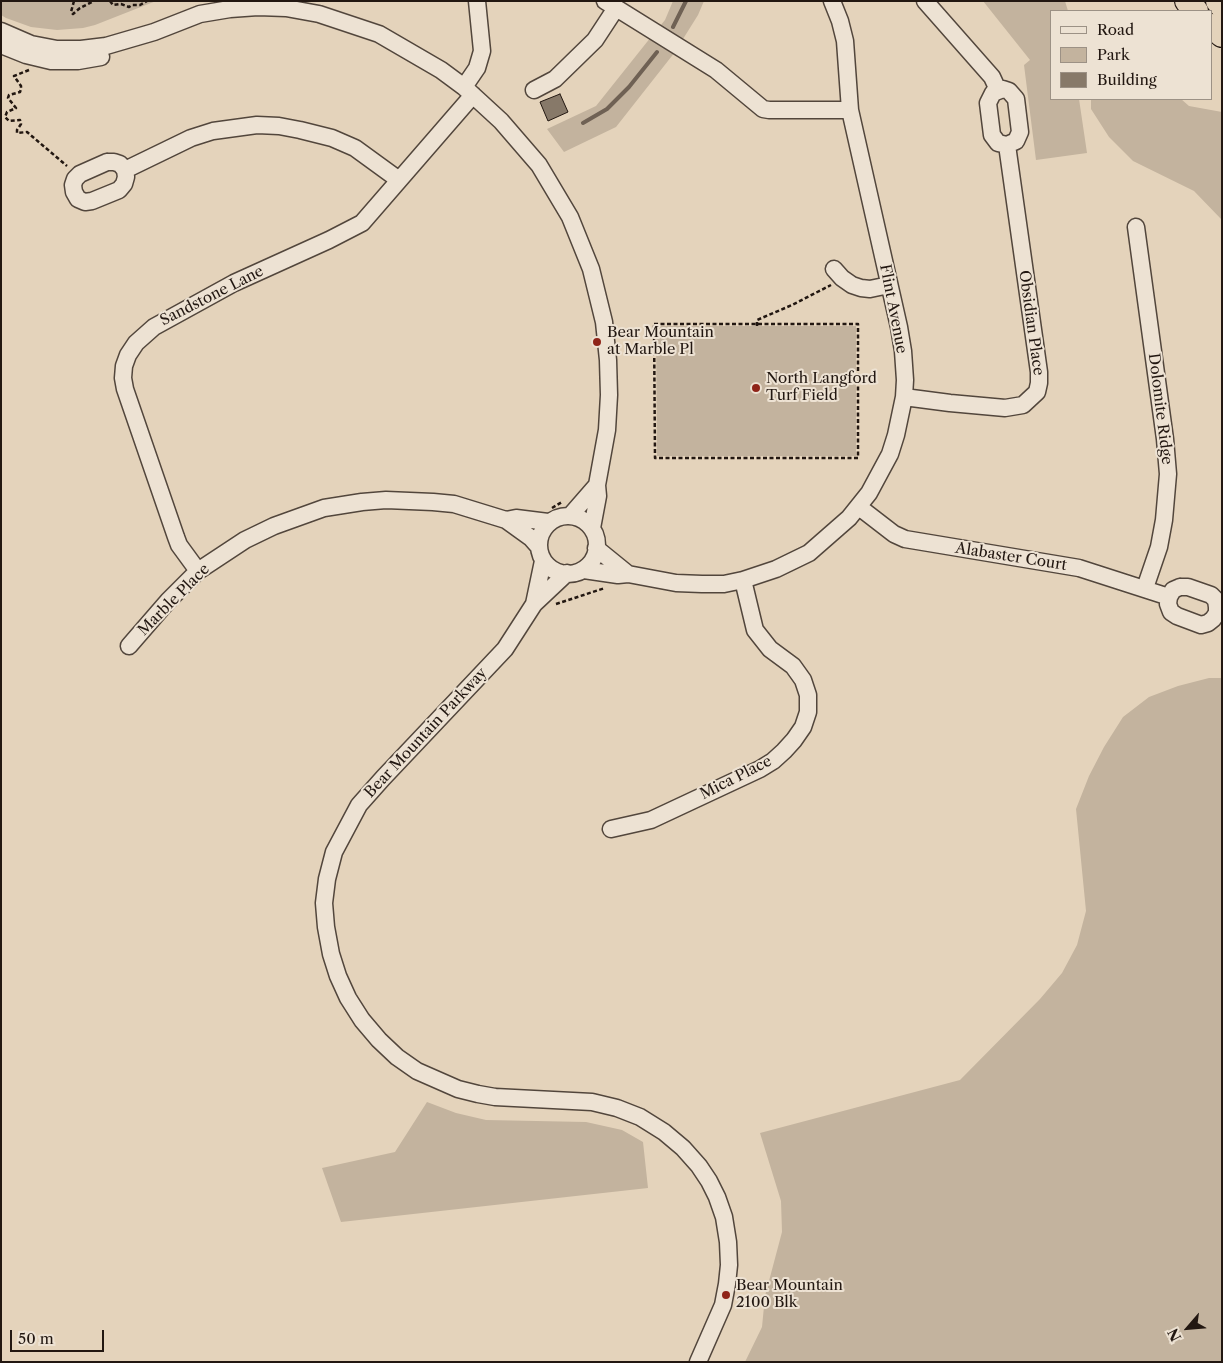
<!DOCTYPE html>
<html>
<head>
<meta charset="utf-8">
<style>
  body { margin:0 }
  #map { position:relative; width:1223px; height:1363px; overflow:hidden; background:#e4d3bb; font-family:"Libre Caslon Text",serif }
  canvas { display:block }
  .frame { position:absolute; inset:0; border:2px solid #221711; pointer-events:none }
  .legend { position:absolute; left:1050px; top:10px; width:162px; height:90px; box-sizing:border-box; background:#ede2d3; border:1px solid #9c9185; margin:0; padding:6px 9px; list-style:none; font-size:15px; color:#221711 }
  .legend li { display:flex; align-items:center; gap:10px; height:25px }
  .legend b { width:25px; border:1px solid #9c9185 }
  .north { position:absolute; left:1163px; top:1303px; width:50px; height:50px; -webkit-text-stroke:4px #ede2d3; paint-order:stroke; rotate:243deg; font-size:14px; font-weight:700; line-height:20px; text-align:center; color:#221711 }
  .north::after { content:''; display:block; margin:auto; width:18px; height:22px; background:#221711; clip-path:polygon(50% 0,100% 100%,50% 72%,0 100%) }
  .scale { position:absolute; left:10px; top:1330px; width:94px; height:22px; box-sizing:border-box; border:2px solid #221711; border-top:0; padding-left:6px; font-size:15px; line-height:18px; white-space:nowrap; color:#221711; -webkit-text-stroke:4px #ede2d3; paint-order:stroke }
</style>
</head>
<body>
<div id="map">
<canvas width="1223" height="1363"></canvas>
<div class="frame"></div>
<ul class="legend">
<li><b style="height:6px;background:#ede2d3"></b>Road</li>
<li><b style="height:14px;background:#c3b39e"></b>Park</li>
<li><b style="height:14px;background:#877969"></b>Building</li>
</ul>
<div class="north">N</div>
<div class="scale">50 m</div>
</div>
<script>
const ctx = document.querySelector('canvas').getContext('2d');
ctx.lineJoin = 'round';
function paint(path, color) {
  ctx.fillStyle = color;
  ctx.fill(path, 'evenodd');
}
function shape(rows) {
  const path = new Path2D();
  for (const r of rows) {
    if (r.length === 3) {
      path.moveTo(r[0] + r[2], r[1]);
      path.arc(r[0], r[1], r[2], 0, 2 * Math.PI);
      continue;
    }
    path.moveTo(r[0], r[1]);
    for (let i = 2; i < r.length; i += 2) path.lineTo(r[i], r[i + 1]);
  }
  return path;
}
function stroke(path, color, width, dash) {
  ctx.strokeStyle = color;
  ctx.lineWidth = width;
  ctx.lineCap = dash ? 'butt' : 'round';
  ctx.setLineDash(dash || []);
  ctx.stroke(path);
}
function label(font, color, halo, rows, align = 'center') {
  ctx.font = font + ' "Libre Caslon Text",serif';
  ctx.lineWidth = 4;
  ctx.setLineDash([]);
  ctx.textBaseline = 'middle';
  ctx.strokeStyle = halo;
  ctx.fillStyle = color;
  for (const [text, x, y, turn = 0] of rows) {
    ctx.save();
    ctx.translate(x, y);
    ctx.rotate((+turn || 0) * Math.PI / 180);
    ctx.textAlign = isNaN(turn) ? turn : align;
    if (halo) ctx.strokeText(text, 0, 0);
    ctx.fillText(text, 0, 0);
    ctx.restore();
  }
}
const green = shape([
  [1,1,156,1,95,25,83,28,57,30,31,27,6,18,1,15],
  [673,1,704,1,698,15,683,39,660,26,665,20],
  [983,1,1065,1,1068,11,1052,11,1052,99,1079,99,1087,153,1036,160,1024,65,1030,60],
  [651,37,675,52,616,127,564,152,547,129,596,106],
  [1091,99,1181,99,1189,106,1222,112,1222,220,1194,191,1133,161,1109,137,1091,109],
  [656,326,856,326,856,456,657,456],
  [1209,678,1222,678,1222,1362,745,1362,762,1327,765,1296,782,1232,781,1201,760,1133,960,1080,1040,999,1062,973,1077,945,1086,911,1076,809,1089,776,1104,747,1123,717,1149,697,1178,686],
  [427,1102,456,1113,486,1120,586,1122,622,1130,643,1142,648,1188,341,1222,322,1168,395,1152]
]);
const stream = shape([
  [673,27,686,1],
  [583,123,607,109,629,87,657,52]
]);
const building = shape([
  [560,94,568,112,548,121,540,102,560,94]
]);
const path = shape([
  [74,1,71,12,73,14,80,8,94,1],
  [110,1,113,5,121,4,129,7,132,5,140,5,147,1],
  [29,70,14,76,21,86,21,89,20,92,9,95,8,98,16,108,7,112,5,117,9,121,20,120,21,124,17,130,17,133,27,132,67,166],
  [654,324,858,324,858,458,655,458,654,324],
  [757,326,757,320,792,305,831,285],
  [552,508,562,502],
  [556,604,605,588]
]);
const minor = shape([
  [605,1,716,70,763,109,769,110,850,110],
  [925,1,992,77,998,90],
  [1,31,31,44,57,49,81,49,106,46,154,32,200,14,230,9,258,7,286,8,319,14,379,34,441,70,464,87,501,121,539,165,570,217,591,269,604,322,608,360,609,395,607,430,597,485,598,496,592,528],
  [1,45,26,55,51,61,78,61,101,57],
  [464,87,477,68,482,51,477,1],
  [1003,89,1009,91,1016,99,1020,132,1016,141,1007,145,998,143,992,135,988,103,993,93,1003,89],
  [534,90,555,79,595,40,616,8],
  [107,162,114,162,120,164,125,170,126,177,124,184,119,190,92,201,85,202,78,199,74,192,73,185,75,179,80,174,107,162],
  [125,170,191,138,213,131,257,125,279,126,300,130,332,138,355,148,399,180],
  [1136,227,1165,439,1168,474,1164,520,1159,547,1145,588],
  [834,269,842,278,852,285,861,288,870,289,889,285],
  [904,397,950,403,1005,408,1023,405,1037,392,1039,383,1039,372,1007,145],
  [859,507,894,534,905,539,1079,568,1169,597],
  [570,516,597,485],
  [568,545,29],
  [506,520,516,518,548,522],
  [596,548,628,574],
  [584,570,618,575,628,574,676,583,702,584,724,584,743,580,776,569,809,553,849,518,869,493,890,454,896,435,904,397,905,380,903,351,899,327,850,110,845,41,840,21,832,1],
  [198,571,179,545,176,537,125,389,123,378,124,366,128,355,136,343,154,327,234,283,329,240,362,223,473,95],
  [567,573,534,604,505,649,383,778,359,805,334,852,327,879,324,903,326,927,331,954,338,976,348,998,362,1020,379,1040,397,1057,417,1071,458,1089,478,1094,495,1097,592,1102,617,1108,640,1117,664,1132,683,1148,699,1166,709,1181,717,1197,724,1217,728,1242,729,1265,727,1284,723,1305,698,1362],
  [1180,587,1188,587,1211,595,1216,600,1217,607,1217,613,1213,619,1208,623,1201,625,1177,616,1171,612,1168,604,1169,597,1173,590,1180,587],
  [534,604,543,561],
  [129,646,168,601,198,571,245,540,274,526,324,508,362,502,386,500,433,502,454,504,506,520,531,538,538,546],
  [611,829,651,820,760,769,773,761,784,751,794,740,803,727,808,712,808,695,803,680,793,666,770,649,755,630,743,580]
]);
const highway = shape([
  [1187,1,1196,11],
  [1218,1,1222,6],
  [1212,26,1222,35]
]);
const markers = [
  [597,342,5,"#8f2418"],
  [756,388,5,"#8f2418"],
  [726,1295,5,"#8f2418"]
];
const streetNames = [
  ["Sandstone Lane",212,296,-27],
  ["Flint Avenue",893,309,79],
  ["Obsidian Place",1031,323,82],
  ["Dolomite Ridge",1160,409,83],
  ["Alabaster Court",1011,557,9],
  ["Marble Place",174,600,-45],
  ["Bear Mountain Parkway",426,733,-47],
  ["Mica Place",736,778,-27]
];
const poiNames = [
  ["Bear Mountain",607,333],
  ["at Marble Pl",607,350],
  ["North Langford",766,379],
  ["Turf Field",766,396],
  ["Bear Mountain",736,1286],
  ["2100 Blk",736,1303]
];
paint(green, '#c3b39e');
stroke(stream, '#6f6154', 4);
paint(building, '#877969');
stroke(building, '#221711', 1);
stroke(minor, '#52463c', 19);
stroke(highway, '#221711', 26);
stroke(path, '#221711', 2.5, [4, 2.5]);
stroke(minor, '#ede2d3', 16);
stroke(highway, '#e4d3bb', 24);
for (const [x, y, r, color] of markers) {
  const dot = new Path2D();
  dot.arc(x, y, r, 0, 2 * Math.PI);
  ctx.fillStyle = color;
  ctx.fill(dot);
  stroke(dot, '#ede2d3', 2);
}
label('15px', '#221711', '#ede2d3', streetNames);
label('15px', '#221711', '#ede2d3', poiNames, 'left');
</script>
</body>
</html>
